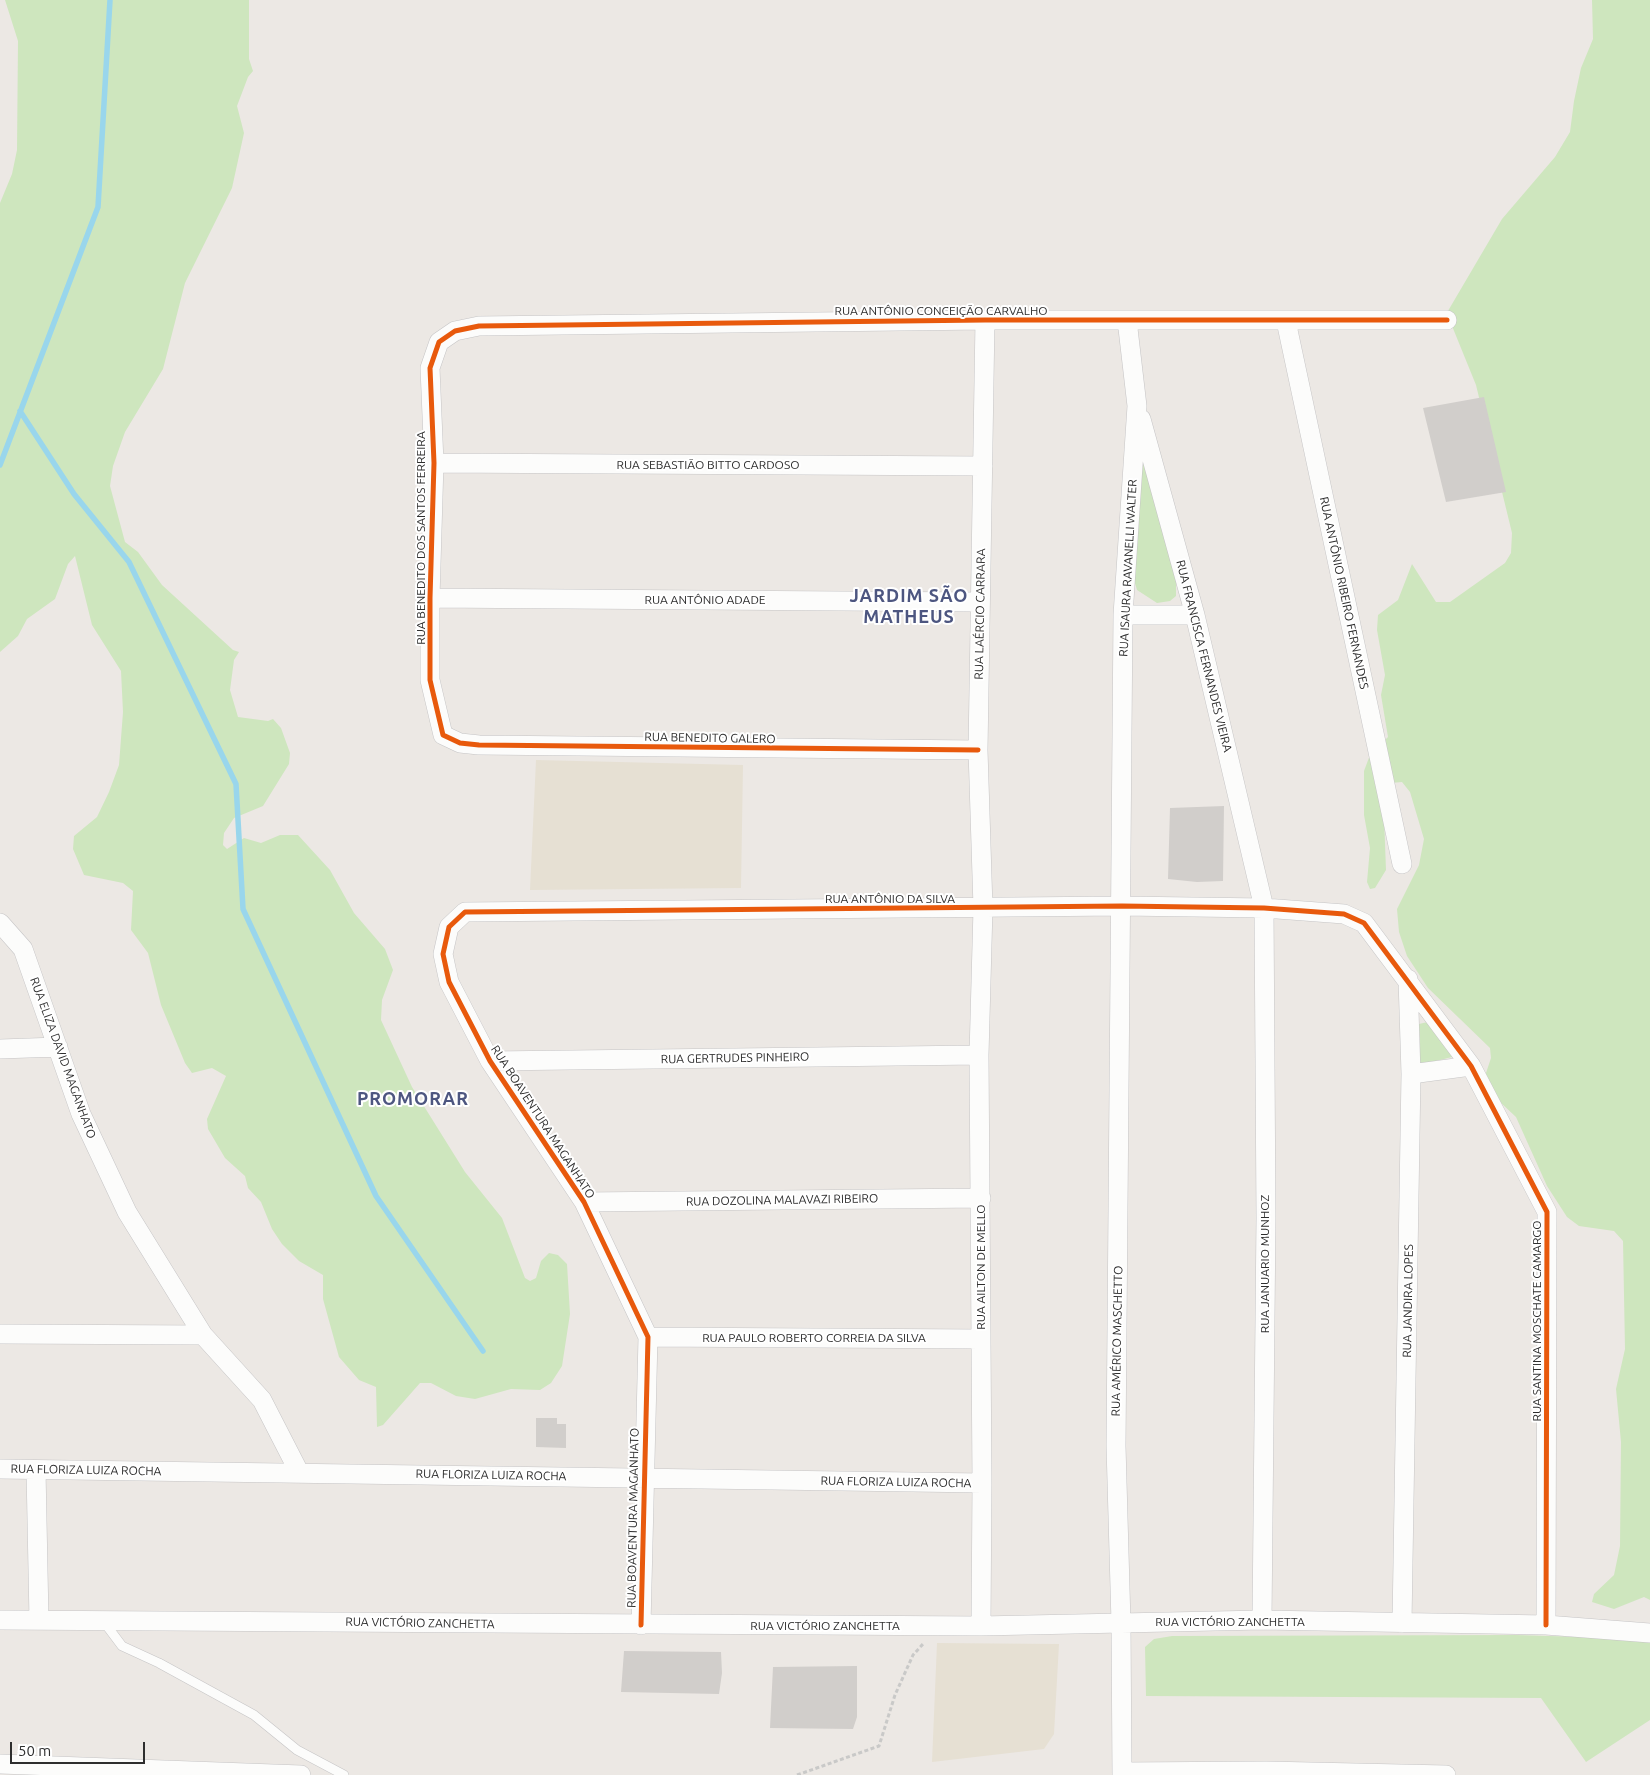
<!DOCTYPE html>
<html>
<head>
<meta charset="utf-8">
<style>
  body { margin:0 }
  #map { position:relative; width:1650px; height:1775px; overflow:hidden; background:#ece8e4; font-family:Ubuntu,sans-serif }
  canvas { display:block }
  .scale { position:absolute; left:10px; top:1742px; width:135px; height:22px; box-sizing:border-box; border:2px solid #2e2e2e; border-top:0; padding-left:6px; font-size:15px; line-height:18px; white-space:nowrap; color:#2e2e2e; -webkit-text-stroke:4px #fff; paint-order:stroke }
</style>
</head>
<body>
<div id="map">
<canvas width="1650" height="1775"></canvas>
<div class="scale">50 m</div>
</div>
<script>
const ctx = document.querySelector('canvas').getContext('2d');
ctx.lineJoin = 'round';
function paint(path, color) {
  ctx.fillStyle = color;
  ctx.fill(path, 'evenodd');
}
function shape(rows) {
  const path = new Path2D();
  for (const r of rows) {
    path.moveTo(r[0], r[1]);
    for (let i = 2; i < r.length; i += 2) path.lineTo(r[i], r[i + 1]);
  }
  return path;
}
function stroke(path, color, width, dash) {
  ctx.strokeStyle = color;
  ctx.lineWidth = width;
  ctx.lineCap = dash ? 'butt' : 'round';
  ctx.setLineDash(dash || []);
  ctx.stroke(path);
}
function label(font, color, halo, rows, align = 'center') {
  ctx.font = font + ' Ubuntu,sans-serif';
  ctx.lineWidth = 4;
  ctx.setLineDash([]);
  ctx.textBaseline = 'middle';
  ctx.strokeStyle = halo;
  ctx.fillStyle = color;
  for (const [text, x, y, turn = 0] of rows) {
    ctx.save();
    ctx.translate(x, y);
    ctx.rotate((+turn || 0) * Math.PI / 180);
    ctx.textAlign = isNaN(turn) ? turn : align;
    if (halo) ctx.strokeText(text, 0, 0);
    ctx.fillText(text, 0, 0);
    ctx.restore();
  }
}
const education = shape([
  [536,760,743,765,741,888,530,890],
  [937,1643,1059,1644,1054,1734,1044,1749,932,1762]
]);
const green = shape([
  [5,0,249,0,249,59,253,71,248,77,237,106,244,133,232,188,185,283,163,369,125,432,113,466,110,486,125,542,138,552,162,585,233,650,239,652,234,660,230,690,238,717,268,721,273,719,281,728,290,753,289,764,263,806,234,818,224,833,223,845,227,849,244,838,261,843,280,835,298,835,330,870,354,913,385,949,393,970,382,1000,381,1020,412,1087,465,1172,502,1218,525,1278,530,1281,536,1278,541,1261,549,1253,558,1255,567,1264,570,1314,562,1366,551,1383,540,1390,511,1389,475,1399,456,1396,431,1383,420,1383,383,1425,377,1427,376,1387,359,1380,339,1357,323,1299,323,1275,299,1261,282,1244,272,1229,261,1202,248,1188,245,1176,225,1158,208,1129,207,1119,226,1076,212,1068,192,1073,185,1063,161,1005,148,953,131,930,133,891,123,883,84,875,73,849,74,836,97,817,109,792,119,765,123,712,121,671,92,625,75,556,68,564,55,599,27,619,18,636,0,652,0,203,12,174,17,150,18,41],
  [1592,0,1650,0,1650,1600,1644,1597,1614,1609,1592,1602,1594,1594,1614,1575,1620,1546,1621,1442,1616,1389,1625,1349,1623,1241,1614,1231,1579,1226,1567,1217,1547,1186,1516,1117,1485,1088,1485,1076,1491,1058,1490,1048,1428,988,1407,956,1399,932,1397,909,1419,865,1424,839,1410,792,1402,782,1391,783,1383,790,1386,870,1375,888,1370,889,1367,882,1370,848,1364,815,1364,771,1370,755,1388,737,1381,695,1385,675,1377,630,1378,615,1398,600,1412,564,1436,602,1450,602,1505,563,1511,553,1512,533,1476,385,1450,321,1445,316,1502,219,1555,157,1570,132,1574,101,1581,68,1593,39],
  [1151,456,1176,581,1176,596,1170,601,1157,603,1137,590,1134,580,1136,459],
  [1432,1021,1456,1056,1420,1065,1419,1024],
  [1515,1635,1650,1639,1650,1720,1586,1762,1541,1698,1146,1696,1145,1647,1154,1639,1172,1636]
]);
const stream = shape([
  [20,411,74,494,129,562,236,784,243,909,376,1196,483,1351],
  [0,465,98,207,110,0]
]);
const building = shape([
  [1484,397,1506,492,1446,502,1423,408],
  [1224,806,1223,881,1197,882,1168,879,1170,808],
  [536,1418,557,1418,557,1424,566,1424,566,1448,536,1447],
  [624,1651,721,1652,722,1673,719,1694,621,1692],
  [857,1666,857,1717,853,1729,770,1728,773,1667]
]);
const path = shape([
  [797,1775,879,1746,895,1695,913,1655,923,1644]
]);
const lane = shape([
  [104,1622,122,1646,159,1663,254,1715,297,1750,344,1775]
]);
const street = shape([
  [1286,321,1402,864],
  [1141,419,1195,615,1264,908,1266,1218,1262,1620],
  [434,463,983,466],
  [430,598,979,602],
  [1123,615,1195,615],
  [978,750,479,745,460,743,443,735,430,680,430,598,434,463,430,368,439,342,455,331,479,326,985,320,1447,320],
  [0,923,23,949,81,1114,127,1212,203,1335,262,1400,299,1472],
  [0,1049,58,1047],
  [490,1061,979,1055],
  [1411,1074,1471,1066],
  [584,1202,981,1198],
  [0,1334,203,1335],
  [648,1337,981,1339],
  [0,1469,982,1483],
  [36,1470,39,1620],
  [0,1620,981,1626,1262,1620,1546,1625,1650,1633],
  [1402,1623,1411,1074,1408,979],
  [641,1625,648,1337,584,1202,490,1061,449,982,443,954,449,927,465,912,1122,906,1264,908,1344,914,1364,923,1471,1066,1547,1212,1546,1625],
  [981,1626,982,1483,979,1055,983,908,978,750,985,320],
  [0,1764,301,1775],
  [1123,1772,1266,1771,1446,1775],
  [1122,1775,1121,1623,1116,1446,1123,615,1137,406,1127,320]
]);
const cycleway = shape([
  [978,750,479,745,460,743,443,735,430,680,430,598,434,463,430,368,439,342,455,331,479,326,985,320,1447,320],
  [641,1625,648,1337,584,1202,490,1061,449,982,443,954,449,927,465,912,1122,906,1264,908,1344,914,1364,923,1471,1066,1547,1212,1546,1625]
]);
const streetNames = [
  ["RUA ANTÔNIO CONCEIÇÃO CARVALHO",941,311],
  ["RUA SEBASTIÃO BITTO CARDOSO",708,465],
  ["RUA BENEDITO DOS SANTOS FERREIRA",421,538,-90],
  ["RUA ISAURA RAVANELLI WALTER",1128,568,-87],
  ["RUA ANTÔNIO RIBEIRO FERNANDES",1344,593,78],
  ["RUA ANTÔNIO ADADE",705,600],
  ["RUA LAÉRCIO CARRARA",980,614,-89],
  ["RUA FRANCISCA FERNANDES VIEIRA",1204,656,76],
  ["RUA BENEDITO GALERO",710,738,1],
  ["RUA ANTÔNIO DA SILVA",890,899],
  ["RUA ELIZA DAVID MAGANHATO",63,1058,70],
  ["RUA GERTRUDES PINHEIRO",735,1058,-1],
  ["RUA BOAVENTURA MAGANHATO",543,1122,57],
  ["RUA DOZOLINA MALAVAZI RIBEIRO",782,1200,-1],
  ["RUA JANUARIO MUNHOZ",1265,1264,-90],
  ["RUA AILTON DE MELLO",981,1267,-90],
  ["RUA JANDIRA LOPES",1408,1301,-89],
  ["RUA SANTINA MOSCHATE CAMARGO",1537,1321,-90],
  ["RUA PAULO ROBERTO CORREIA DA SILVA",814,1338],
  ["RUA AMÉRICO MASCHETTO",1117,1341,-89],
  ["RUA FLORIZA LUIZA ROCHA",86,1470,1],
  ["RUA FLORIZA LUIZA ROCHA",491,1475,1],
  ["RUA FLORIZA LUIZA ROCHA",896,1482,1],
  ["RUA BOAVENTURA MAGANHATO",633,1518,-89],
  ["RUA VICTÓRIO ZANCHETTA",1230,1622],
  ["RUA VICTÓRIO ZANCHETTA",420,1623,1],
  ["RUA VICTÓRIO ZANCHETTA",825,1626]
];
const districtNames = [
  ["JARDIM SÃO",909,596],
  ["MATHEUS",909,617],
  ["PROMORAR",413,1099]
];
paint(education, '#e6e0d3');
paint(green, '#cee6be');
stroke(stream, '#99d6ec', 5.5);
paint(building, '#d1cecb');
stroke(lane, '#c5c4c5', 10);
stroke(street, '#c5c4c5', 20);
stroke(path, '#c9c9c8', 3, [4, 2.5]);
stroke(lane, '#fcfcfb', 9);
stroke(street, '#fcfcfb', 19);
stroke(cycleway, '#e8590c', 5);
label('12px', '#2e2e2e', '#fff', streetNames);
ctx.letterSpacing = '1px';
label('bold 18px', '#4d5680', '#fff', districtNames);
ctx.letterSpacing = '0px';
</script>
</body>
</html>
